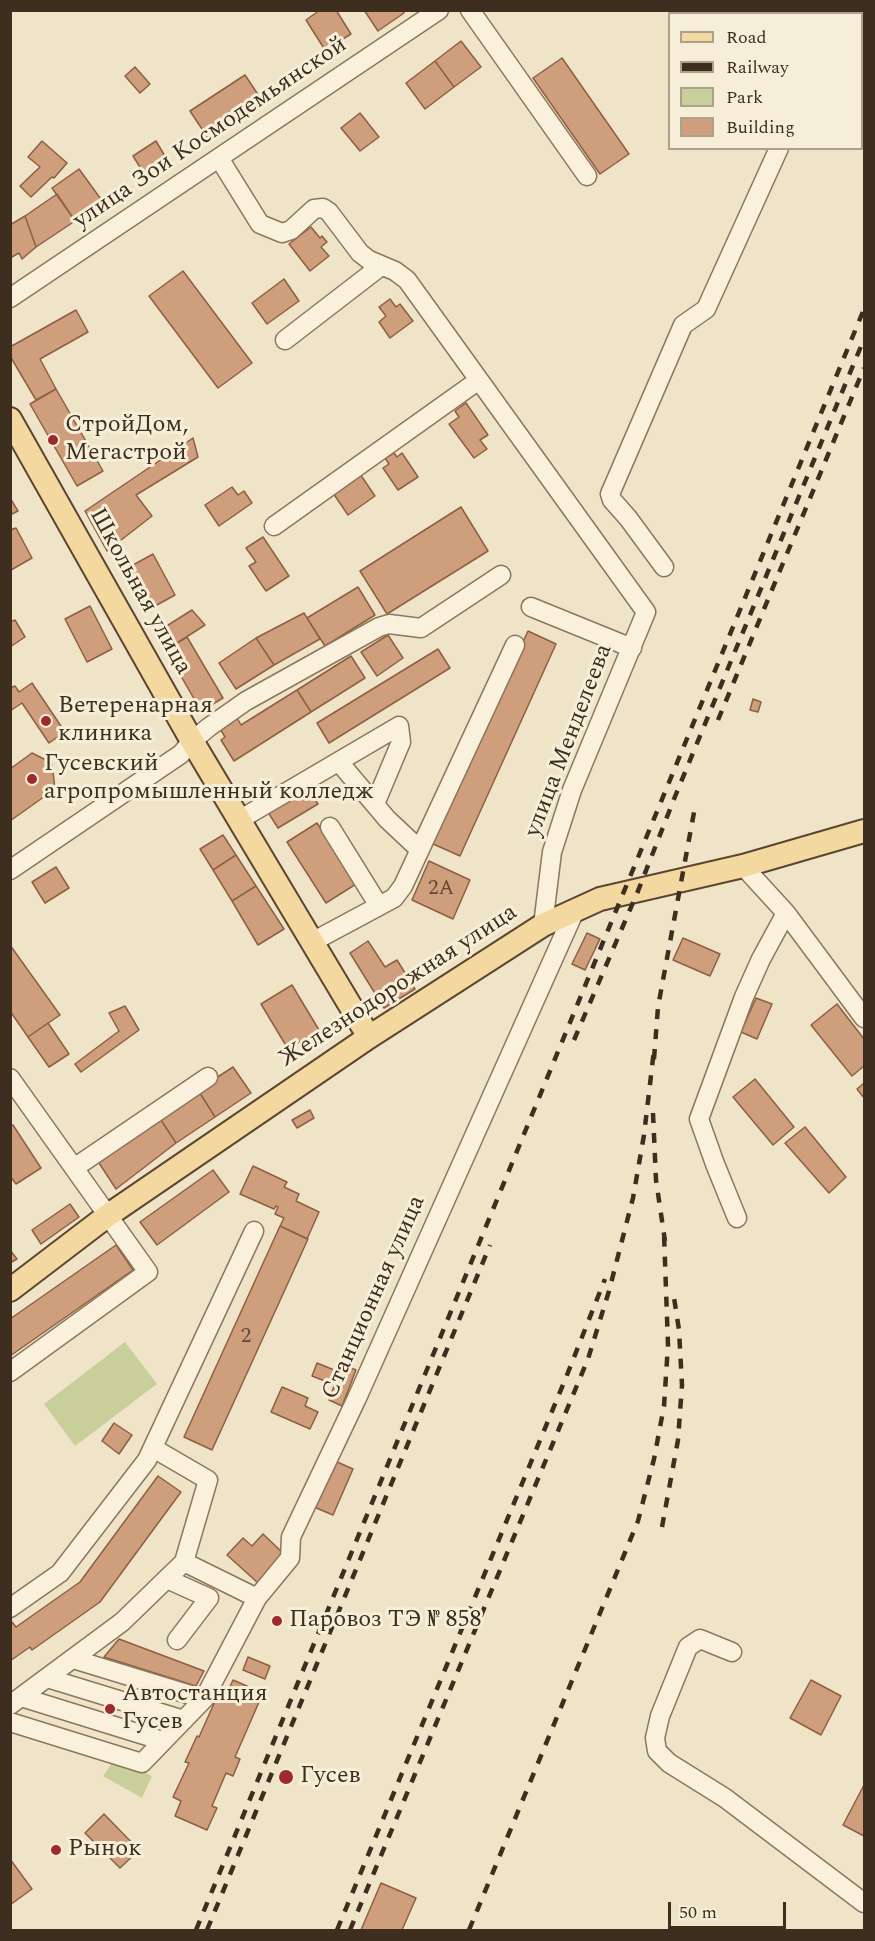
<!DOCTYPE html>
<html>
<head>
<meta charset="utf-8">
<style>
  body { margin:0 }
  #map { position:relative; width:875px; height:1941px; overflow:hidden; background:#f0e4c8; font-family:Spectral,serif }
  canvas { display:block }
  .frame { position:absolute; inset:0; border:12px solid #3d2e20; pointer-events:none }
  .legend { position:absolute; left:668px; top:12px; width:195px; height:138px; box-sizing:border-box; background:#f7eed8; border:2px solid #ada18e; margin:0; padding:8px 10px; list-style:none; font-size:18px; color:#3d2e20 }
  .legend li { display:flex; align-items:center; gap:12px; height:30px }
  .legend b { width:30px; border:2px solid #ada18e }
  .scale { position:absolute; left:668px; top:1902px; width:118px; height:27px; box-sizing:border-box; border:3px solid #3d2e20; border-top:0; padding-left:8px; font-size:18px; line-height:21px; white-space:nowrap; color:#3d2e20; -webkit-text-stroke:4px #f7eed8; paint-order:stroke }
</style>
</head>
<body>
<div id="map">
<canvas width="875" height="1941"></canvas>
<div class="frame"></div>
<ul class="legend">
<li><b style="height:8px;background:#f3d9a0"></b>Road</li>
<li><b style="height:8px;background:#3d2e20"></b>Railway</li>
<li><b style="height:16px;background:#c9cf9b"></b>Park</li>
<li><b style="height:16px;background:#cf9f7d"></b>Building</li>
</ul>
<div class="scale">50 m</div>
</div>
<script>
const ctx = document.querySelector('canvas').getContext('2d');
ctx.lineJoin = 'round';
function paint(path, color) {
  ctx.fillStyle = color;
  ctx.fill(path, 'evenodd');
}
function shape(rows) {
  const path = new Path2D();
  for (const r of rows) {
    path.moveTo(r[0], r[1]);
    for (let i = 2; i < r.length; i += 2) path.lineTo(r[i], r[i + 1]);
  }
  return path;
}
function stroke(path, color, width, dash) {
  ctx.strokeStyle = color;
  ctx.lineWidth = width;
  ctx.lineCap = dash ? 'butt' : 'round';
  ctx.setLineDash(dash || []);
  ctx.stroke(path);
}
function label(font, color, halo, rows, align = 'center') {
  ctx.font = font + ' Spectral,serif';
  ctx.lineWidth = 6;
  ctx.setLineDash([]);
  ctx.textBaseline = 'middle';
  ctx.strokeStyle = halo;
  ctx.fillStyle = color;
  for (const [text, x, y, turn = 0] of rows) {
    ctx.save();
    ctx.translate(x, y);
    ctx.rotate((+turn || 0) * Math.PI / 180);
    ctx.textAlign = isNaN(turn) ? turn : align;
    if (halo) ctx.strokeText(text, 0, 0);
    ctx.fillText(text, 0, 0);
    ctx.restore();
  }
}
const green = shape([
  [125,1342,157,1384,75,1446,44,1404],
  [115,1759,152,1776,142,1798,103,1776]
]);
const building = shape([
  [320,10,336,10,351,34,325,50,306,20,320,10],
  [364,10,403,10,404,13,378,31,364,10],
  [461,41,481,67,454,87,435,61,461,41],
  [562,58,629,154,600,174,533,78,562,58],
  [435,61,454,87,425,109,406,83,435,61],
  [135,67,150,84,140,93,125,76,135,67],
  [245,75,263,102,208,138,190,111,245,75],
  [360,113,379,137,360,151,341,128,360,113],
  [42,141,67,163,54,178,52,177,31,197,20,186,40,167,28,157,42,141],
  [156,141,169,163,146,177,133,156,156,141],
  [79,169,103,202,75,221,52,188,79,169],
  [57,194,75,221,36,247,25,216,57,194],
  [25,216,36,247,22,259,19,253,10,258,10,225,25,216],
  [311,227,320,238,322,236,327,242,321,247,329,256,310,271,289,244,311,227],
  [183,271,252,363,218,388,149,296,183,271],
  [284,279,299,301,267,324,252,303,284,279],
  [390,299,396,307,400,304,413,321,390,338,379,322,386,316,379,307,390,299],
  [76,310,88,332,40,359,56,389,36,400,10,356,10,347,76,310],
  [56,389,103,471,77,486,30,404,56,389],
  [466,403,488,435,480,440,487,449,474,458,449,424,459,417,455,411,466,403],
  [193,438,198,457,136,495,152,516,107,551,85,511,193,438],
  [394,453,397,457,402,453,418,477,398,490,383,468,389,464,385,458,394,453],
  [360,474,375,496,348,515,333,493,360,474],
  [232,487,238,495,244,491,252,503,219,526,205,505,232,487],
  [10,498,18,511,10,515,10,498],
  [461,507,488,551,387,614,360,571,461,507],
  [16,528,32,558,11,570,10,530,16,528],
  [263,537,289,576,266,591,249,566,256,562,246,548,263,537],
  [153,554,175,595,146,611,124,570,153,554],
  [358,587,375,615,325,646,307,618,358,587],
  [90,606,112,649,87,662,65,619,90,606],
  [192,610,205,625,177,643,165,627,192,610],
  [304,613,320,639,274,665,256,638,304,613],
  [15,620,25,637,10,647,10,622,15,620],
  [528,631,556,644,460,856,431,843,528,631],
  [388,635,403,658,377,676,361,652,388,635],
  [187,637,223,698,201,711,166,650,187,637],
  [256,638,274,665,236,689,219,663,256,638],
  [438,649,450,668,329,743,317,723,438,649],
  [351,656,365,678,311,712,297,690,351,656],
  [32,683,65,732,49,743,22,703,10,711,10,688,15,686,19,692,32,683],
  [297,690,311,712,234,761,221,740,225,737,219,727,236,716,241,725,297,690],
  [753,699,761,702,758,712,750,710,753,699],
  [32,753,52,763,55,789,10,821,10,769,32,753],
  [306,785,318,804,278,828,266,809,306,785],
  [317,823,356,884,326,903,287,842,317,823],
  [223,835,236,855,213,870,200,849,223,835],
  [236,855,256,886,232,901,213,870,236,855],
  [429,861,470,880,453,919,412,900,429,861],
  [56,867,69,888,45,903,32,882,56,867],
  [256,886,284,929,258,945,232,901,256,886],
  [587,933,600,939,585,970,572,964,587,933],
  [683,938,720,954,710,976,673,960,683,938],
  [368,941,385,967,397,960,415,989,384,1008,350,953,368,941],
  [10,945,60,1015,28,1037,10,1011,10,945],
  [292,985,319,1030,288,1049,261,1004,292,985],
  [756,998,772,1004,757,1039,741,1032,756,998],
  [837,1004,864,1039,864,1066,852,1076,811,1025,837,1004],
  [125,1006,139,1030,81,1072,75,1064,119,1031,109,1013,125,1006],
  [48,1023,69,1054,49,1067,28,1037,48,1023],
  [233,1067,251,1093,215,1117,198,1090,233,1067],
  [755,1079,794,1127,773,1145,733,1097,755,1079],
  [864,1083,864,1098,857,1089,864,1083],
  [198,1090,215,1117,176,1143,159,1117,198,1090],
  [310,1110,314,1118,297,1128,292,1120,310,1110],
  [159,1117,176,1143,116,1189,99,1163,159,1117],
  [13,1125,41,1168,16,1184,10,1176,10,1126,13,1125],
  [805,1127,846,1177,829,1193,785,1143,805,1127],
  [253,1166,287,1182,284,1187,299,1194,296,1201,319,1212,307,1239,280,1226,284,1218,275,1214,278,1207,276,1206,274,1209,240,1194,253,1166],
  [213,1170,229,1192,157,1245,140,1222,213,1170],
  [70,1204,79,1217,41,1244,32,1230,70,1204],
  [280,1226,308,1239,212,1450,184,1437,280,1226],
  [116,1245,133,1270,10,1356,10,1319,116,1245],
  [10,1250,17,1259,10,1263,10,1250],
  [317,1363,339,1372,335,1385,312,1376,317,1363],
  [342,1364,356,1370,342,1406,329,1400,342,1364],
  [282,1387,308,1398,305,1406,318,1412,310,1429,271,1412,282,1387],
  [114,1423,132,1435,119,1454,102,1441,114,1423],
  [335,1461,353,1469,333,1515,314,1507,335,1461],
  [158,1476,181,1492,100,1602,32,1650,30,1647,10,1661,10,1624,12,1622,16,1627,80,1582,158,1476],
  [263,1534,284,1554,258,1583,227,1555,243,1538,252,1546,263,1534],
  [119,1639,204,1671,196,1686,104,1657,119,1639],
  [248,1657,270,1666,265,1679,243,1670,248,1657],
  [233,1680,263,1693,235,1757,240,1759,233,1776,226,1773,212,1806,217,1808,207,1830,175,1816,181,1801,173,1797,189,1763,185,1762,197,1736,199,1737,216,1699,223,1702,233,1680],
  [811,1680,841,1696,821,1735,790,1718,811,1680],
  [864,1785,864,1836,843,1825,864,1785],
  [104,1814,139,1850,120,1868,85,1833,104,1814],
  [10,1859,32,1889,10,1905,10,1859],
  [381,1883,416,1898,402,1930,361,1930,381,1883]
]);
const minor = shape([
  [470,10,587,176],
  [841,14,842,10],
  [219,158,260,224,282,233,291,230,314,209,323,208,329,212,360,253,369,260,395,271,407,280,646,612,572,790,552,852,543,925],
  [10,298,439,10],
  [285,340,381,266],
  [274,526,479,380],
  [664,567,628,518,612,500,610,494,683,325,706,309,779,148],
  [531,607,632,648],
  [339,762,387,819,420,850],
  [239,820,399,726,401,742,375,804],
  [330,827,379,906],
  [743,866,786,913,864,1018],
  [10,870,181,754,192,741,209,727,246,701,379,627,389,624,421,628,501,575],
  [312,942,394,898,403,886,515,645],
  [10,1078,148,1272,10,1372],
  [74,1168,208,1077],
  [737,1218,715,1164,699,1119,744,997,761,959,786,913],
  [184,1562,257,1598],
  [167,1579,209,1598,177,1640],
  [10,1608,60,1573,147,1460,254,1231],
  [732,1652,700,1639,688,1647,660,1716,655,1738,657,1751,669,1763,725,1798,864,1903],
  [73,1659,204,1699],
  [47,1678,184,1720],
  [21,1697,163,1741],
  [10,1705,122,1622,184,1562,208,1480,153,1448],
  [10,1722,142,1763,204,1699,257,1598,290,1558,291,1537,357,1398,576,908]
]);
const major = shape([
  [10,419,192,741,369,1037],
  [10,1290,107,1216,369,1037,543,925,600,899,743,866,864,831]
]);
const rail = shape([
  [718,720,864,368],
  [574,1040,638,891,674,799,864,339],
  [654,1059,658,1007,695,807],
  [653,1113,656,1180,665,1241],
  [662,1527,678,1440,682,1385,679,1330,673,1291],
  [196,1930,864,309],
  [207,1930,490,1245],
  [337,1930,565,1380,605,1279],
  [350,1930,588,1359,609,1291,633,1198,644,1135,654,1050],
  [469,1930,638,1521,654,1459,664,1406,668,1345,664,1234]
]);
const markers = [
  [53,440,6,"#9e2a2b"],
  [46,721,6,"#9e2a2b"],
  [32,779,6,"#9e2a2b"],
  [277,1621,6,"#9e2a2b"],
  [110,1709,6,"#9e2a2b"],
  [286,1777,8,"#9e2a2b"],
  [56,1850,6,"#9e2a2b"]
];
const numberNames = [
  ["2А",441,890],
  ["2",246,1338]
];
const streetNames = [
  ["улица Зои Космодемьянской",211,134,-34],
  ["Школьная улица",139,592,61],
  ["улица Менделеева",570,741,-69],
  ["Железнодорожная улица",399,987,-33],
  ["Станционная улица",375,1298,-66]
];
const poiNames = [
  ["СтройДом,",65,426],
  ["Мегастрой",65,454],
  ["Ветеренарная",58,707],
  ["клиника",58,735],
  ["Гусевский",44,765],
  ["агропромышленный колледж",44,793],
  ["Паровоз ТЭ № 858",289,1621],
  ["Автостанция",122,1695],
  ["Гусев",122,1723],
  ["Гусев",300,1777],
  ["Рынок",68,1850]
];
paint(green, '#c9cf9b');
paint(building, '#cf9f7d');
stroke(building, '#8d5f41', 1.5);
stroke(minor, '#8d765c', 21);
stroke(major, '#5b4430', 26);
stroke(minor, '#faf1dc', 18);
stroke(major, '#f3d9a0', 22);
stroke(rail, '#3d2e20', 4.5, [10, 10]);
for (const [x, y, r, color] of markers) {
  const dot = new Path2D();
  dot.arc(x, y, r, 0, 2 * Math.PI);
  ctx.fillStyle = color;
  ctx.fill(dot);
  stroke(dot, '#f7eed8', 2);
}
label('21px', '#624a37', null, numberNames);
label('24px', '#3d2e20', '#f7eed8', streetNames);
label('24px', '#3d2e20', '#f7eed8', poiNames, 'left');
</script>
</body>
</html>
